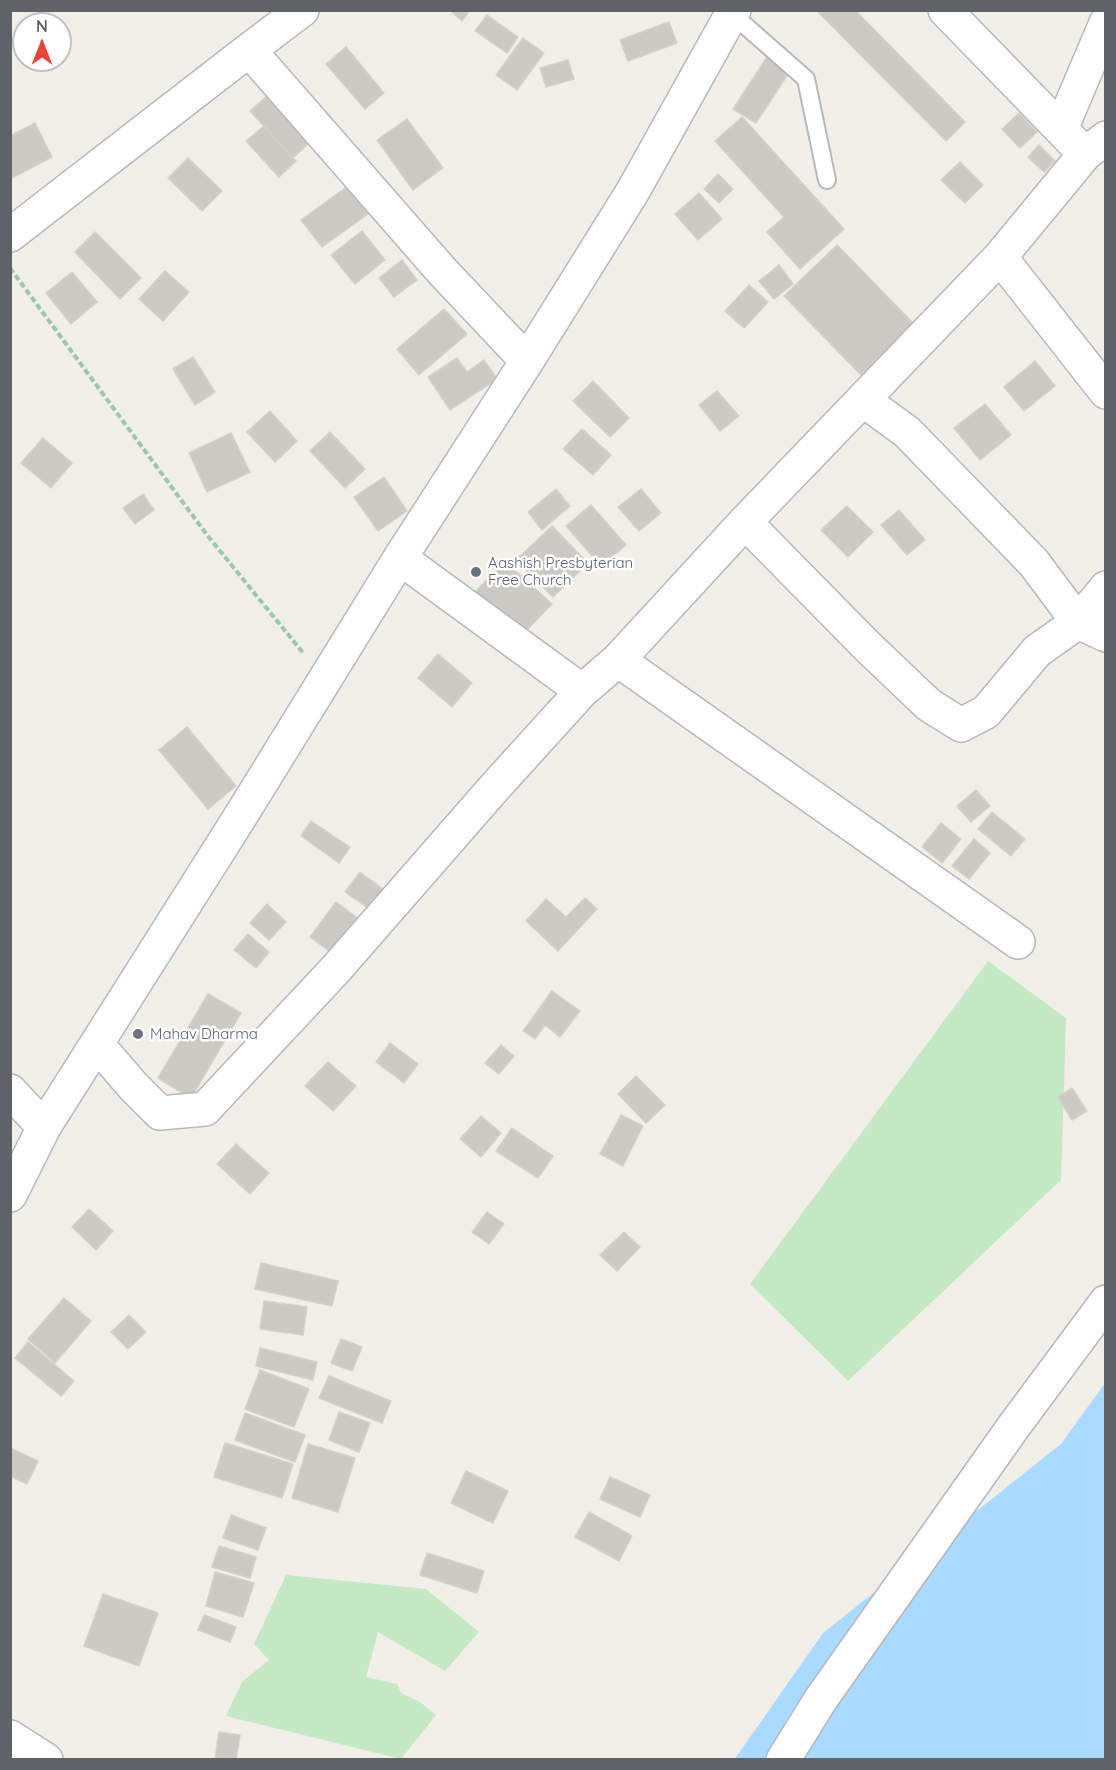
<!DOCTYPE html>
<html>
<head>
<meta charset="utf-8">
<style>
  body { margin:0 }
  #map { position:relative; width:1116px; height:1770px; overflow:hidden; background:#f1efe8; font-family:Quicksand,sans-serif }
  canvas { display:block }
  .frame { position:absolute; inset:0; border:12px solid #5f6368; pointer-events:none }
  .north { position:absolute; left:12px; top:12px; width:60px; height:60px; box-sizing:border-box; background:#fff; border:2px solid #bfc1c3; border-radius:50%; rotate:0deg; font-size:16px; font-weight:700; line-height:24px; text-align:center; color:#5f6368 }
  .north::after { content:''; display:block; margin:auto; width:21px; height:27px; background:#ea4335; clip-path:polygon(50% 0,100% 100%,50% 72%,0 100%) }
</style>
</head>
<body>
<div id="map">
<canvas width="1116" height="1770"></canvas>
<div class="frame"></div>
<div class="north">N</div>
</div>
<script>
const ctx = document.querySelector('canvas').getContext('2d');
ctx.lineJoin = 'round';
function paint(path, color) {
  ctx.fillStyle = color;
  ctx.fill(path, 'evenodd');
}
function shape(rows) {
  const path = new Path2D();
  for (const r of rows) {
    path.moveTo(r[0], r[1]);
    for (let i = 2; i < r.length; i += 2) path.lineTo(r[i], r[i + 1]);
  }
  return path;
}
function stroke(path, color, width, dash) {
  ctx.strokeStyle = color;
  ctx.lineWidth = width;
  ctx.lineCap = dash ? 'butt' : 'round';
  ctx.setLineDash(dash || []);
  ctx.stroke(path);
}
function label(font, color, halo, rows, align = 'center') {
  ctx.font = font + ' Quicksand,sans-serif';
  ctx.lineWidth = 5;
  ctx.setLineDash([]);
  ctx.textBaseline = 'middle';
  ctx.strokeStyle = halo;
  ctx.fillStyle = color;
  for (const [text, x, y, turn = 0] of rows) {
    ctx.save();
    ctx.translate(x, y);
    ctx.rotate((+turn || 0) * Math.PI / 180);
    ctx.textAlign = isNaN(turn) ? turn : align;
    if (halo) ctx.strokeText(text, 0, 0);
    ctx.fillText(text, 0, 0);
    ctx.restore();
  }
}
const green = shape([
  [988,961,1066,1018,1061,1180,848,1381,750,1284],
  [286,1575,426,1589,479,1632,445,1671,378,1632,366,1677,397,1684,401,1693,420,1702,436,1715,401,1759,226,1716,242,1682,269,1660,254,1644]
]);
const water = shape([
  [1105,1383,1105,1759,734,1760,823,1633,1061,1444]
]);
const building = shape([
  [450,10,470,10,462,21,450,10],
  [816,10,855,10,965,122,946,141,816,10],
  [487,15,518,37,507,53,475,31,487,15],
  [669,22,677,43,628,61,620,40,669,22],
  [523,38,544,53,517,90,496,75,523,38],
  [346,47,384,93,365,109,326,64,346,47],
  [767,57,790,71,756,123,733,109,767,57],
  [568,60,574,79,546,87,540,68,568,60],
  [268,95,311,141,293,158,250,111,268,95],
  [1019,113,1037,132,1020,148,1002,129,1019,113],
  [742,117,844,229,800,269,767,232,784,217,715,141,742,117],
  [407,119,443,168,413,190,377,140,407,119],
  [35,123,52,157,10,179,10,136,35,123],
  [264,126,296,161,279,177,246,141,264,126],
  [1039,145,1055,161,1044,172,1028,157,1039,145],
  [188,158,222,191,202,211,168,178,188,158],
  [960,162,983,185,965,203,941,180,960,162],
  [718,174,733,189,719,203,704,189,718,174],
  [348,186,368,214,322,247,301,220,348,186],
  [699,193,722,219,698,240,675,214,699,193],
  [362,231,385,260,355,284,331,255,362,231],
  [95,232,141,278,120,299,75,252,95,232],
  [837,245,914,324,861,375,784,296,837,245],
  [402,260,417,280,394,297,379,278,402,260],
  [779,265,793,284,774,299,759,281,779,265],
  [165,271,189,292,163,321,139,299,165,271],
  [72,272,97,302,71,324,46,293,72,272],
  [749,285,768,302,744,328,725,311,749,285],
  [444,309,467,334,419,375,397,349,444,309],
  [193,357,215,392,195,405,173,369,193,357],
  [457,358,467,372,484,360,497,379,450,410,428,377,457,358],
  [1035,361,1055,386,1024,411,1004,387,1035,361],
  [593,381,629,418,610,437,573,401,593,381],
  [717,391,739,416,720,431,699,405,717,391],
  [985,404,1011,435,980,460,954,428,985,404],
  [270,411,297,441,275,462,247,432,270,411],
  [582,429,611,455,593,475,563,449,582,429],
  [330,432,365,469,345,488,310,451,330,432],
  [231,433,250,472,207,492,189,453,231,433],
  [43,438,72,463,51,488,21,463,43,438],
  [384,477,407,511,378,531,354,497,384,477],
  [556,489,570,506,542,530,528,512,556,489],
  [641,489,661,513,639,531,618,507,641,489],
  [143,494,154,510,135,524,123,508,143,494],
  [591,505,626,545,601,566,566,526,591,505],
  [847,506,873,532,848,557,821,530,847,506],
  [899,510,925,540,907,555,881,525,899,510],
  [552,526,588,563,553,597,516,560,552,526],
  [505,561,552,604,522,635,475,592,505,561],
  [438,654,472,683,452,707,418,678,438,654],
  [187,727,236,786,208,809,159,750,187,727],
  [976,790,990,806,971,822,957,806,976,790],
  [992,812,1025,839,1011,856,978,829,992,812],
  [311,821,350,847,339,863,301,836,311,821],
  [941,823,961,839,942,863,922,847,941,823],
  [974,839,990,853,969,879,952,866,974,839],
  [360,872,383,889,368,908,345,892,360,872],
  [585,898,597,909,558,951,526,921,546,899,566,917,585,898],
  [336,902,359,919,333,954,310,937,336,902],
  [267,904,286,922,269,940,250,923,267,904],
  [248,934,269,952,256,968,234,950,248,934],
  [552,991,580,1011,560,1037,545,1025,535,1039,523,1031,552,991],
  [208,994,241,1013,191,1098,158,1078,208,994],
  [390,1043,418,1064,404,1083,376,1062,390,1043],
  [501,1045,514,1056,499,1074,485,1063,501,1045],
  [328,1062,356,1086,333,1111,305,1086,328,1062],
  [636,1076,665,1105,646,1123,618,1094,636,1076],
  [1072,1088,1087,1111,1072,1120,1058,1097,1072,1088],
  [621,1115,643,1126,623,1166,600,1154,621,1115],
  [481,1116,501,1133,481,1157,460,1139,481,1116],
  [512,1128,553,1156,538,1178,496,1151,512,1128],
  [236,1144,269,1173,250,1194,217,1164,236,1144],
  [89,1209,113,1231,96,1250,72,1227,89,1209],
  [487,1212,504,1224,489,1244,472,1232,487,1212],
  [624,1232,640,1247,617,1271,600,1255,624,1232],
  [261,1263,338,1281,332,1306,255,1289,261,1263],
  [64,1298,91,1321,55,1363,28,1339,64,1298],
  [264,1301,307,1307,303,1335,260,1329,264,1301],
  [129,1315,146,1332,128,1349,111,1332,129,1315],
  [341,1339,362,1347,352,1371,331,1363,341,1339],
  [28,1342,74,1381,61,1396,15,1358,28,1342],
  [260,1348,317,1362,313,1380,256,1366,260,1348],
  [260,1370,309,1389,294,1427,245,1409,260,1370],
  [329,1376,391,1401,382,1423,319,1398,329,1376],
  [339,1412,370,1423,359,1452,329,1440,339,1412],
  [245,1413,305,1435,295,1462,235,1440,245,1413],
  [225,1443,293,1464,282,1498,214,1477,225,1443],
  [308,1444,355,1458,338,1512,292,1498,308,1444],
  [10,1448,38,1461,27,1484,10,1476,10,1448],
  [466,1471,508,1491,493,1523,451,1503,466,1471],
  [610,1477,650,1495,640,1517,600,1499,610,1477],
  [589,1512,632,1536,619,1561,575,1537,589,1512],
  [231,1515,266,1528,258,1550,223,1538,231,1515],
  [219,1546,256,1557,250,1578,212,1567,219,1546],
  [427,1553,484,1571,477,1593,420,1575,427,1553],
  [215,1572,254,1583,243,1617,206,1606,215,1572],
  [103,1594,158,1613,139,1666,84,1646,103,1594],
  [204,1615,236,1627,230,1642,198,1630,204,1615],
  [219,1732,240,1735,236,1760,215,1760,219,1732]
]);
const path = shape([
  [10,268,207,535,304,654]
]);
const lane = shape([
  [732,14,806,79,827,180]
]);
const street = shape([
  [945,10,1085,154],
  [249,50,442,271,527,361],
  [1061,129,1106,23],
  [10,235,249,50,302,10],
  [1000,257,1106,392],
  [863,400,907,432,1034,563,1078,622,1106,588],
  [745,522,867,646,929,705,961,725,986,712,1037,651,1078,622,1106,635],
  [400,558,582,691,618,660,745,522,1000,257,1085,154,1106,138],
  [618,660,1018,942],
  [97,1044,133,1086,160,1113,205,1109,336,969,494,788,582,691],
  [10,1091,44,1127],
  [10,1195,44,1127,240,817,400,558,527,361,633,191,734,10],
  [10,1737,46,1760],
  [783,1760,821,1699,1014,1426,1106,1302]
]);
const markers = [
  [476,572,6,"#6b7280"],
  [138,1034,6,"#6b7280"]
];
const worshipNames = [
  ["Aashish Presbyterian",488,563],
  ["Free Church",488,580],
  ["Mahav Dharma",150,1034]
];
paint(green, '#c5e8c5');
paint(water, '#aadaff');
paint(building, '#cccac5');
stroke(building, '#d6d1c6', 1.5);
stroke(lane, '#b5b8bc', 20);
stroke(street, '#b5b8bc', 36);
stroke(path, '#9cc7a9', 4, [6, 3]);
stroke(lane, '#fff', 16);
stroke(street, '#fff', 33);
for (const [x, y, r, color] of markers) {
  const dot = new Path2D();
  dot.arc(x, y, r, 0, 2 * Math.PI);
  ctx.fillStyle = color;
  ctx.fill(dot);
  stroke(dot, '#fff', 2);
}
label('15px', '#5b616d', '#fff', worshipNames, 'left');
</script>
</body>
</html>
